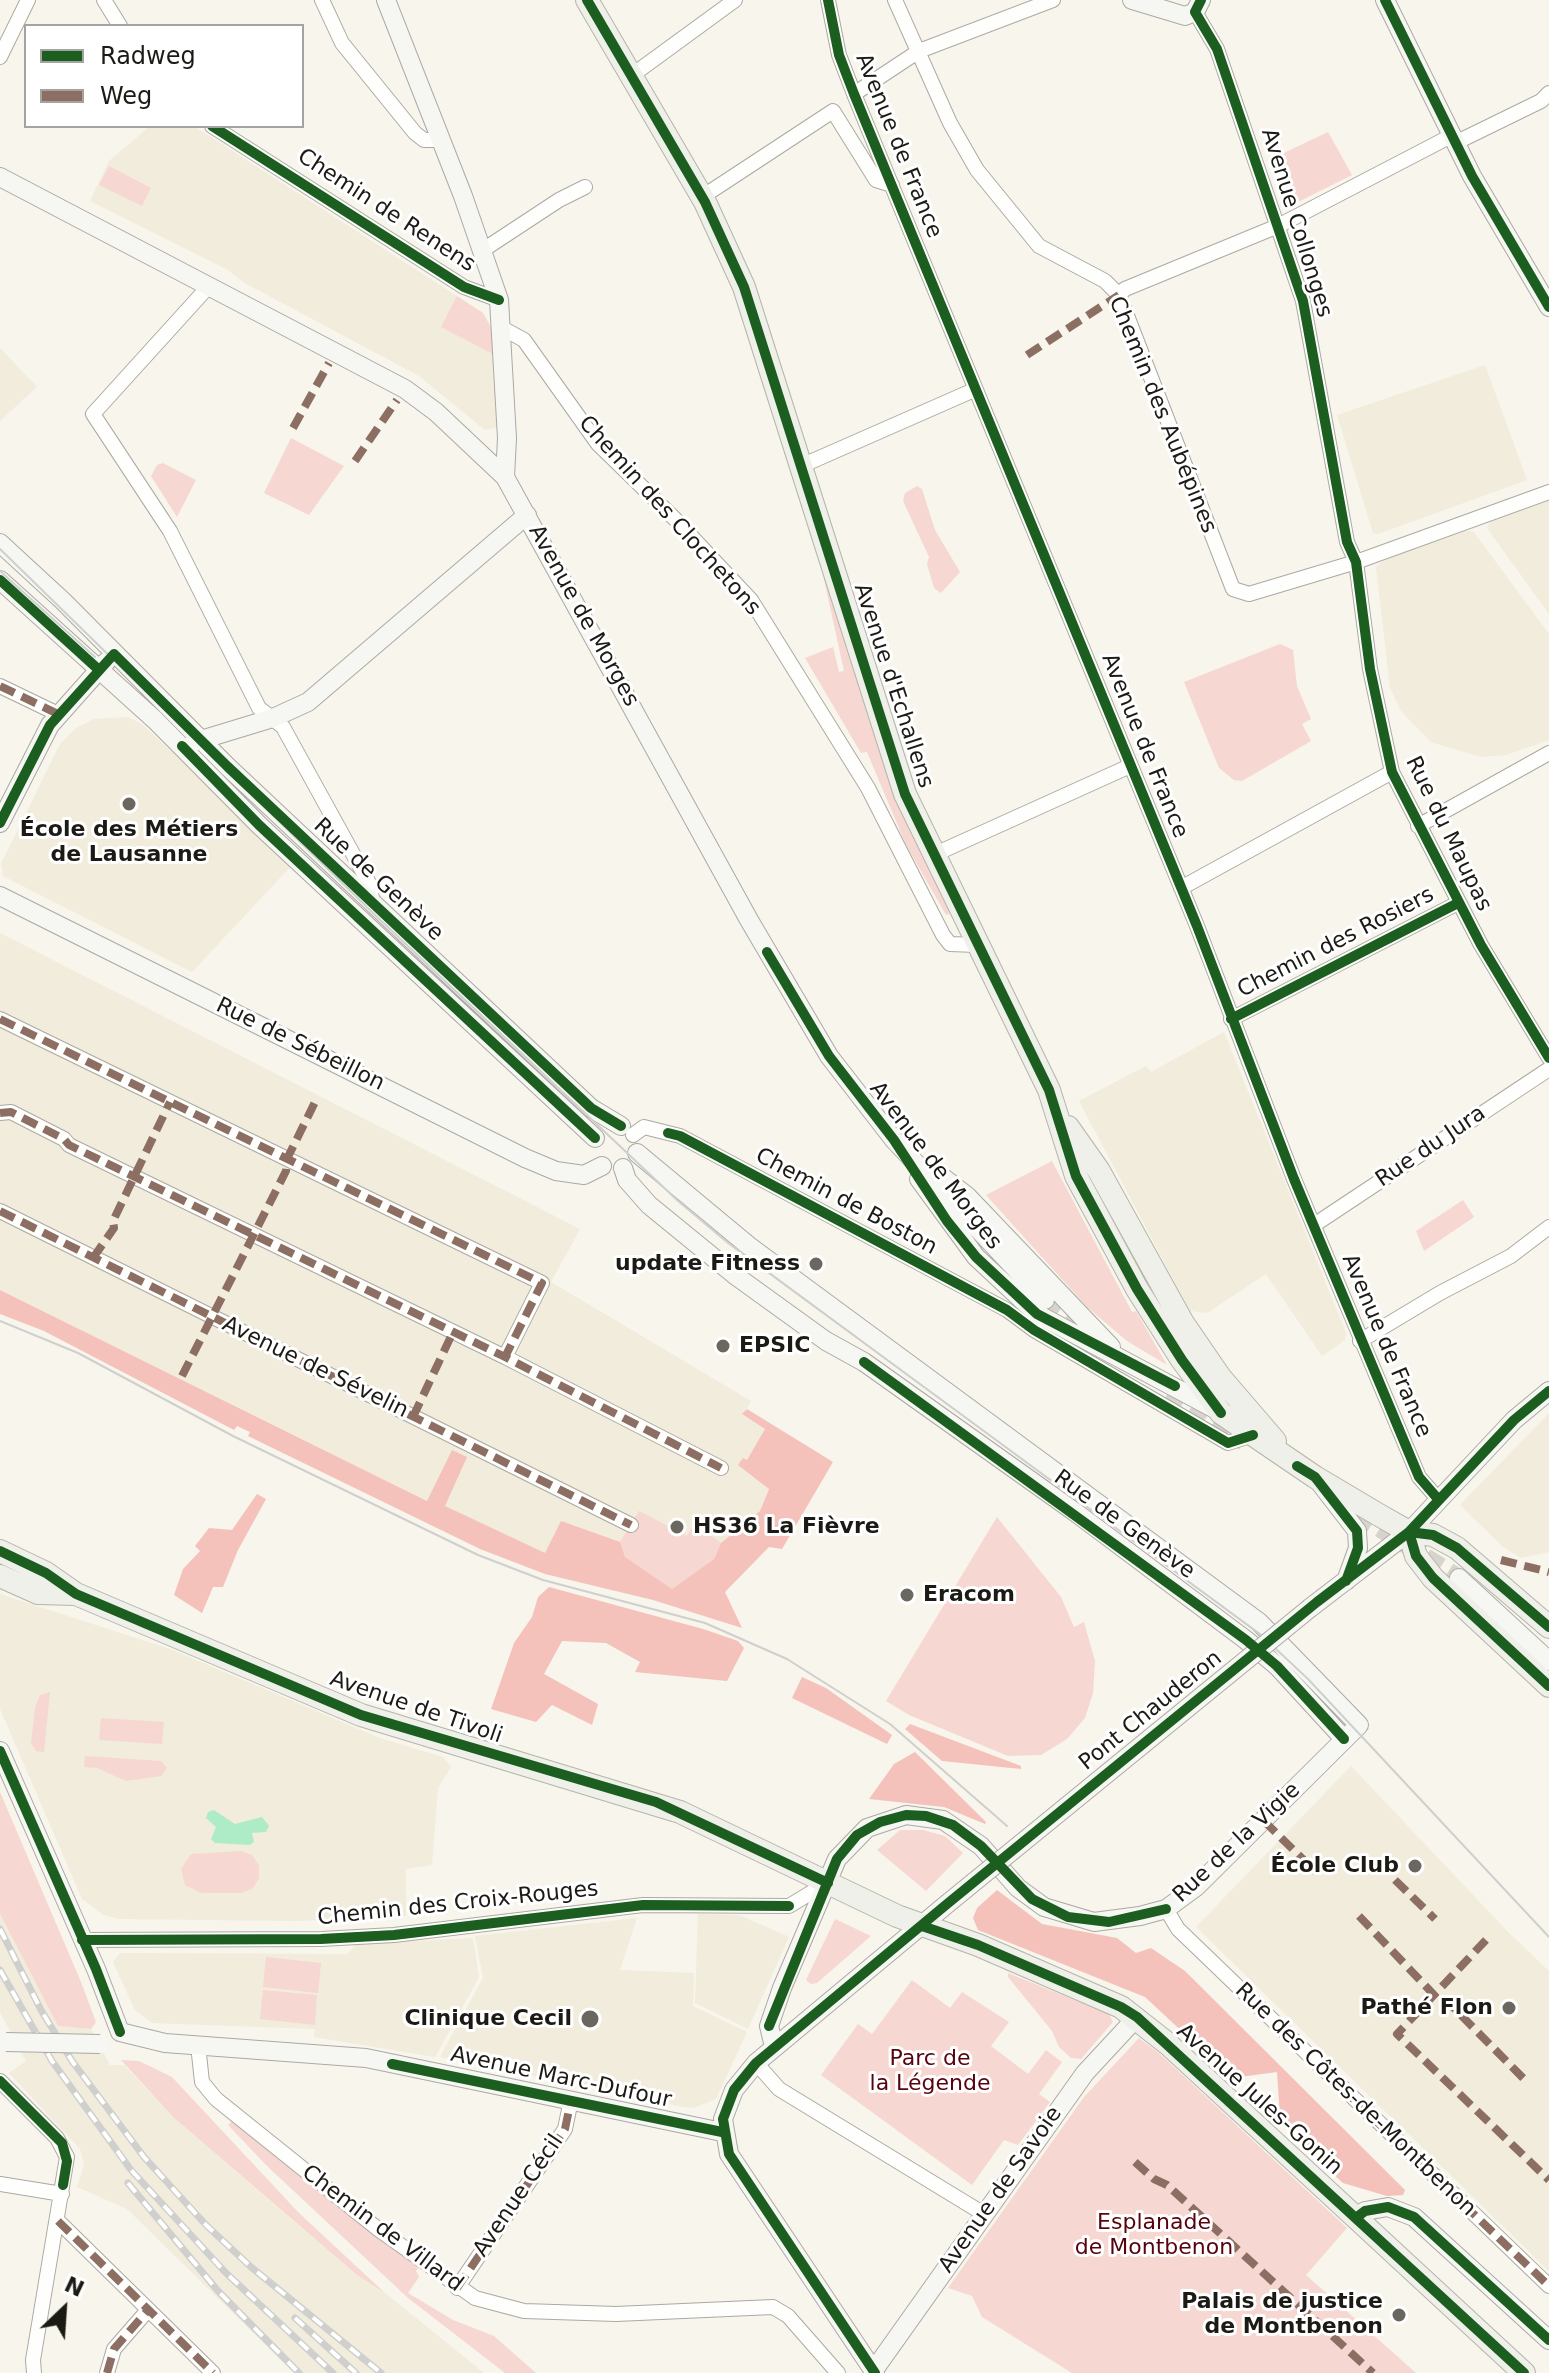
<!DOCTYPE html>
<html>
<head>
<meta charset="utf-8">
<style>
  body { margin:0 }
  #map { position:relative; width:1549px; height:2373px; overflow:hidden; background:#f7f5ec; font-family:"DejaVu Sans",sans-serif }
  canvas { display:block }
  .legend { position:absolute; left:24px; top:24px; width:280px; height:104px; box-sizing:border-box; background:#fff; border:2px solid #a4a3a1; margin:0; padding:10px 14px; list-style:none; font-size:24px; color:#1c1a15 }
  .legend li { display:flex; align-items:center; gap:16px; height:40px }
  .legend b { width:40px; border:2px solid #a4a3a1 }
  .north { position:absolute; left:24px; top:2269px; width:80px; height:80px; -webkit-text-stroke:6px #fff; paint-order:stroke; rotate:25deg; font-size:22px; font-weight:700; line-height:32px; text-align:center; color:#1c1a15 }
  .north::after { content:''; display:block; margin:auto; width:28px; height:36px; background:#1c1a15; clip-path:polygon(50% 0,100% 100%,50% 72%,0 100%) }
</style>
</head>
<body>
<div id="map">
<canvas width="1549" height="2373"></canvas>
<ul class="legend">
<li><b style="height:10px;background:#1b5e20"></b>Radweg</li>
<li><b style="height:10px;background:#8d6e63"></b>Weg</li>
</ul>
<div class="north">N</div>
</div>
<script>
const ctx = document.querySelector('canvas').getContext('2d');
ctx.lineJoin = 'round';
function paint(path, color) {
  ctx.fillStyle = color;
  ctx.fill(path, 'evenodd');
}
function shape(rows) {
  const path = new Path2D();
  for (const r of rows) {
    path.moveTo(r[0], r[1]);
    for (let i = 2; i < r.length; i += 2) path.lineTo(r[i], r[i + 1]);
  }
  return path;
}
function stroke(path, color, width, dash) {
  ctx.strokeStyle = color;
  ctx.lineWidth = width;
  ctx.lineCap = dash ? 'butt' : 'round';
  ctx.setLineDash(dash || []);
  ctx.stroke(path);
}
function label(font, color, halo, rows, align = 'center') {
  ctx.font = font + ' "DejaVu Sans",sans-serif';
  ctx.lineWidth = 6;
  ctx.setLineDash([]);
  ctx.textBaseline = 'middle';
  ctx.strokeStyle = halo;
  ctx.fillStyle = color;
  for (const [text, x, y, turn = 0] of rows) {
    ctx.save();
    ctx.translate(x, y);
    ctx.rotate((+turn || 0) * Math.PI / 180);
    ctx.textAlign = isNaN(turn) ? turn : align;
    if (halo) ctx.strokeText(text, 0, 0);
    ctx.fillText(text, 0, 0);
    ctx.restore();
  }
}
const built = shape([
  [150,126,194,126,483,313,491,328,497,427,485,430,419,376,243,282,228,270,90,201,109,161],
  [0,348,37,387,0,421],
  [1485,365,1527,480,1378,534,1373,533,1337,415],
  [1549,499,1549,614,1487,528,1491,519],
  [1466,531,1473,531,1549,634,1549,740,1506,755,1481,757,1431,742,1401,711,1390,688,1376,567,1389,557],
  [128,717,143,725,293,864,192,972,3,876,1,864,60,744,76,728,94,719],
  [0,933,580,1229,551,1282,751,1401,743,1415,765,1429,747,1460,769,1488,760,1511,672,1589,561,1521,545,1554,444,1506,452,1451,428,1501,0,1290],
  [1224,1032,1346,1333,1345,1340,1322,1356,1266,1274,1207,1313,1190,1311,1079,1101,1146,1066,1151,1072],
  [1549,1413,1549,1552,1521,1558,1502,1546,1460,1505],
  [0,1594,170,1649,380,1738,443,1757,451,1767,438,1788,432,1865,406,1869,406,1916,298,1921,119,1919,104,1915,82,1899,0,1709],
  [1351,1766,1509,1933,1549,1971,1549,2271,1196,1927],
  [0,1914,58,2026,91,2029,110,2065,124,2065,173,2117,285,2214,357,2275,385,2293,484,2373,294,2373,127,2209,77,2187,84,2165,80,2149,9,2073,26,2061,0,2012],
  [698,1914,739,1915,789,1937,748,2029,695,2003],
  [637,1918,620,1970,694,1973,693,2006,747,2032,716,2099,694,2108,684,2107,440,2057,483,1978,475,1936],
  [473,1938,479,1977,435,2057,314,2037,315,2029,152,2023,135,2010,113,1962,120,1953,347,1954,357,1944]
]);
const green = shape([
  [1328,132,1352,175,1290,206,1284,203,1269,160],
  [109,166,151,188,142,206,99,185],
  [457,296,483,313,491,327,493,354,441,327],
  [291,438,344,466,309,515,264,493],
  [163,463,196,480,177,517,151,476,157,465],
  [917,486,922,489,935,530,960,572,941,593,934,588,927,564,929,557,903,501,905,493],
  [823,575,881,757,911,831,951,913,946,915,906,845,867,752,861,753,805,658,833,647,839,672,844,671],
  [1280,644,1293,650,1297,686,1311,719,1302,724,1311,741,1242,781,1234,780,1219,768,1184,682],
  [1052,1161,1132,1312,1136,1311,1167,1365,1127,1341,1087,1307,986,1195],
  [1463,1200,1474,1217,1424,1251,1416,1231],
  [639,1511,687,1536,694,1523,721,1543,714,1559,672,1589,625,1557,620,1542],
  [997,1517,1061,1597,1074,1627,1084,1622,1095,1661,1093,1693,1085,1718,1067,1739,1041,1755,1008,1756,909,1715,886,1701],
  [50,1692,44,1752,36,1751,31,1743,35,1708,40,1695],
  [101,1718,164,1722,162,1744,99,1740],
  [85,1756,161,1761,167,1768,161,1776,126,1781,97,1768,84,1767],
  [0,1792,81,1982,96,2022,91,2029,58,2026,0,1914],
  [900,1830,923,1830,945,1836,963,1853,926,1891,877,1850],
  [241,1851,252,1855,259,1866,259,1878,253,1888,241,1893,201,1893,185,1885,181,1869,191,1854],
  [835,1919,871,1936,817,1983,811,1984,806,1980],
  [266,1957,321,1963,318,1993,263,1987],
  [1008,1973,1109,2014,1113,2022,1081,2059,1071,2058,1059,2047,1052,2031,1008,1977],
  [912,1980,950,2008,962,1992,1009,2022,991,2046,1028,2074,1046,2050,1062,2062,1039,2094,1050,2102,1018,2145,1004,2140,972,2185,821,2075,858,2024,872,2034],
  [263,1990,317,1995,315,2025,260,2019],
  [1139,2038,1160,2054,1347,2228,1306,2275,1416,2373,1072,2373,982,2317,972,2296,948,2288,1084,2097],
  [121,2060,139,2061,172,2077,299,2213,385,2293,357,2275,173,2117],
  [235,2118,421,2265,416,2271,419,2277,408,2293,453,2320,494,2336,536,2373,505,2373,408,2298,266,2165,228,2125]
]);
const forest = shape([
  [0,1290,427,1501,452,1450,467,1457,445,1506,545,1553,561,1521,620,1542,625,1557,672,1589,714,1559,721,1543,760,1511,769,1489,738,1465,743,1458,747,1460,765,1429,742,1414,747,1409,833,1462,782,1549,769,1547,725,1592,742,1628,653,1600,545,1574,480,1549,248,1436,250,1432,237,1426,234,1430,44,1331,0,1314],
  [257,1494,266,1499,238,1550,223,1587,213,1587,202,1613,174,1595,183,1569,200,1551,195,1546,209,1528,232,1530],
  [549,1587,703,1629,738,1641,744,1648,727,1681,635,1672,640,1662,606,1643,562,1641,544,1674,598,1704,592,1725,552,1705,536,1722,491,1709,514,1643,532,1617,538,1597],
  [802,1677,826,1688,892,1735,887,1744,792,1698],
  [910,1724,1021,1766,1021,1769,942,1761,905,1729],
  [915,1752,986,1822,985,1824,944,1807,869,1799,894,1764],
  [997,1890,1042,1924,1117,1938,1136,1953,1151,1948,1185,1971,1405,2190,1403,2195,1387,2196,1343,2183,1295,2140,1280,2117,1277,2072,1232,2078,1145,1997,978,1930,973,1918,977,1908]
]);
const water = shape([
  [214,1810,235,1824,262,1817,269,1826,266,1832,252,1833,254,1842,250,1845,215,1843,211,1839,216,1827,206,1818,208,1812]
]);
const secondaryTunnel = shape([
  [1045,1300,1093,1338],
  [1169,1392,1244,1442],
  [1357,1514,1459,1578]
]);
const street = shape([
  [104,0,120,26],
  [322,0,342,43,415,133,424,140,440,140],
  [828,0,839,55,854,94,1197,926,1294,1179,1419,1477,1438,1499],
  [895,0,950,123,977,170,1039,246,1105,281,1119,295,1233,589,1249,594,1356,562,1549,492],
  [1195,12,1217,49,1303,301,1347,542,1356,562,1370,669,1392,772,1481,945,1549,1058],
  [0,57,28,0],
  [631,76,735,0],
  [854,94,919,51,1053,0],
  [212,126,464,287,499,300],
  [1455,143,1541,101,1549,93],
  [702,197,833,111,876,180,892,185],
  [483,250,559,200,585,187],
  [209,286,93,414,170,531,259,708,283,727,369,883,373,903],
  [1119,295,1125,289,1278,226,1451,136],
  [502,328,524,340,598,444,676,520,751,600,868,788,943,935,950,944,976,945],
  [801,466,974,390],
  [0,686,58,714],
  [1418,826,1549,753],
  [933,855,1130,766],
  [1181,888,1392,772],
  [0,1019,542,1283,505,1357],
  [1231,1019,1458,903],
  [0,1113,11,1112,64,1139,69,1145,505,1357,721,1468],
  [633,1135,644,1127,680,1136,1007,1310,1034,1330,1228,1443,1253,1435],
  [0,1211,631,1525],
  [1314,1225,1549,1069],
  [1360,1341,1440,1293,1511,1256,1549,1227],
  [1166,1909,1178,1929,1549,2286],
  [82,1940,321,1939,394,1935,643,1905,789,1906,827,1883],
  [198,2045,202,2082,216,2099,378,2229,475,2298,524,2311,616,2314,773,2307,788,2316,838,2373],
  [756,2063,779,2089,984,2214],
  [0,2081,57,2138,67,2157,33,2360,34,2373],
  [0,2184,62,2194],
  [58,2221,213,2373],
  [457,2288,565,2129,571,2100],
  [107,2373,114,2349,148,2310]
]);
const secondary = shape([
  [386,0,463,196,499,300,507,438,505,477],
  [1132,0,1185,16,1195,12,1201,0],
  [1385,0,1472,176,1549,307],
  [0,177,405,389,436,412,505,477,749,920,829,1056,894,1140,1045,1300],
  [0,543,63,601,228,767,591,1108,621,1126],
  [0,580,155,720,259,825,595,1138],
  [194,742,273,718,308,702,527,515],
  [0,823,50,725,106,662],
  [0,896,525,1158,556,1171,584,1175,602,1166],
  [637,1153,749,1246,1259,1622,1359,1725,1196,1887,1166,1909,1140,1916,1094,1922,1044,1907,1018,1888,981,1846,943,1820,906,1815,867,1828,837,1859,782,1988,769,2026,774,2047],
  [623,1168,627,1180,649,1205,736,1276,826,1341,864,1362,1075,1512,1246,1640,1277,1666,1344,1739],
  [937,1173,967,1196,1111,1347],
  [919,1179,976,1257,1037,1314,1215,1409],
  [1320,1483,1357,1531,1358,1548,1346,1581],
  [1459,1578,1549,1661],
  [1310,1608,1409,1532,1514,1420,1549,1391],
  [0,1751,96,1969,120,2032],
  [120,2032,165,2043,366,2058,722,2132],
  [1357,2217,1365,2211,1388,2207,1414,2217,1549,2340],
  [874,2370,1085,2073,1137,2017],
  [875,2373,729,2154,723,2119,734,2090,756,2063,947,1904]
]);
const primary = shape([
  [587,0,705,202,744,287,905,794,1049,1090,1076,1176,1137,1289,1182,1360,1221,1413,1315,1477,1379,1515,1409,1532,1433,1535,1457,1548,1549,1627],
  [1068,1127,1099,1171,1183,1323,1220,1377,1275,1441],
  [1409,1532,1416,1556,1433,1578,1549,1686],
  [0,1551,46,1573,76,1594,361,1715,680,1812,897,1916,978,1945,1121,2007,1168,2044,1524,2373],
  [0,1576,38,1593,75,1594]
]);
const tram = shape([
  [0,549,375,915,677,1200,728,1243,1260,1634,1308,1679,1549,1937],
  [0,571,95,657],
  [0,1321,78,1353,233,1436,478,1555,543,1580,705,1623,787,1659,890,1724,1007,1826]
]);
const rail = shape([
  [0,1929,41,2010,72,2061,144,2157,206,2225,251,2267,381,2373],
  [0,1970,52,2061,131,2170,226,2273,333,2373],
  [128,2183,218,2291,299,2373],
  [295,2318,356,2373]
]);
const secondaryBridge = shape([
  [947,1904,1310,1608],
  [6,2042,100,2044]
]);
const quiet = shape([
  [1027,355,1119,295],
  [293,428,329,363],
  [355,461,397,400],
  [0,686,58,714],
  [0,1019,542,1283,505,1357],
  [0,1113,11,1112,64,1139,69,1145,505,1357,721,1468],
  [0,1211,631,1525],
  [93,1258,114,1228,113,1221,170,1102],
  [182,1376,286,1171,287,1159,316,1100],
  [413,1417,453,1332],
  [1501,1560,1549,1572],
  [1264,1821,1316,1872],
  [1395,1880,1435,1919],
  [1359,1916,1437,1998,1447,2001,1526,2081],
  [1486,1940,1397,2034,1549,2180],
  [1325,2072,1549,2286],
  [1135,2162,1154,2179,1167,2185,1373,2373],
  [58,2221,213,2373],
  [457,2288,565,2129,571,2100],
  [107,2373,114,2349,148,2310]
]);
const cycleway = shape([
  [587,0,705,202,744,287,905,794,1049,1090,1076,1176,1137,1289,1182,1360,1221,1413],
  [828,0,839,55,854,94,1197,926,1294,1179,1419,1477,1438,1499],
  [1201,0,1195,12,1217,49,1303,301,1347,542,1356,562,1370,669,1392,772,1481,945,1549,1058],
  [1385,0,1472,176,1549,307],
  [212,126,464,287,499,300],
  [0,580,99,670],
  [182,746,259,825,595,1138],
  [0,823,50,725,114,654,228,767,591,1108,621,1126],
  [767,952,829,1056,894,1140,947,1221,976,1257,1037,1314,1175,1386],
  [1231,1019,1458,903],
  [668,1133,680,1136,1007,1310,1034,1330,1228,1443,1253,1435],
  [864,1362,1246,1640,1277,1666,1344,1739],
  [1297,1466,1315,1477,1357,1531,1358,1548,1346,1581],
  [1409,1532,1416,1556,1433,1578,1549,1686],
  [1409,1532,1433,1535,1457,1548,1549,1627],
  [0,1551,46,1573,76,1594,361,1715,656,1802,828,1883],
  [0,1751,96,1969,120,2032],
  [922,1926,978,1945,1121,2007,1137,2017,1524,2373],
  [82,1940,321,1939,394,1935,643,1905,789,1906],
  [769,2026,837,1859,857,1835,880,1822,906,1815,926,1816,953,1825,981,1846,1032,1899,1068,1917,1109,1922,1166,1909],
  [392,2064,722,2132],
  [0,2081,62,2143,67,2161,63,2185],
  [1357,2217,1365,2211,1388,2207,1414,2217,1549,2340],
  [875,2373,729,2154,723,2119,734,2090,756,2063,947,1904,1317,1602,1409,1532,1514,1420,1549,1391]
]);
const markers = [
  [129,804,8,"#696760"],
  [816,1264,8,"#696760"],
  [723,1346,8,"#696760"],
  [677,1527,8,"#696760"],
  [907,1595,8,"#696760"],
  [1415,1866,8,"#696760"],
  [1509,2008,8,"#696760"],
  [590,2019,10,"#696760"],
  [1399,2315,8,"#696760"]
];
const streetNames = [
  ["Avenue de France",898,146,68],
  ["Chemin de Renens",386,211,33],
  ["Avenue Collonges",1296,223,73],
  ["Chemin des Aubépines",1162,415,68],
  ["Chemin des Clochetons",669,516,48],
  ["Avenue de Morges",583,616,61],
  ["Avenue d'Echallens",893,686,72],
  ["Avenue de France",1144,746,68],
  ["Rue du Maupas",1448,834,64],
  ["Rue de Genève",378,880,43],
  ["Chemin des Rosiers",1336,943,-27],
  ["Rue de Sébeillon",300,1045,26],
  ["Rue du Jura",1431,1147,-34],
  ["Avenue de Morges",935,1166,53],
  ["Chemin de Boston",846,1202,28],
  ["Avenue de France",1386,1346,67],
  ["Avenue de Sévelin",315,1368,26],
  ["Rue de Genève",1124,1525,36],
  ["Avenue de Tivoli",416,1708,19],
  ["Pont Chauderon",1151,1711,-39],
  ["Rue de la Vigie",1237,1843,-43],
  ["Chemin des Croix-Rouges",458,1904,-6],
  ["Avenue Marc-Dufour",561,2078,12],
  ["Avenue Jules-Gonin",1259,2100,42],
  ["Rue des Côtes-de-Montbenon",1355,2100,44],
  ["Avenue de Savoie",1001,2190,-55],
  ["Avenue Cécil",519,2196,-56],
  ["Chemin de Villard",382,2229,37]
];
const poiNames = [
  ["École des Métiers",129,830,"center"],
  ["de Lausanne",129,855,"center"],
  ["update Fitness",800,1264],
  ["EPSIC",739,1346,"left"],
  ["HS36 La Fièvre",693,1527,"left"],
  ["Eracom",923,1595,"left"],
  ["École Club",1399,1866],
  ["Pathé Flon",1493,2008],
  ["Clinique Cecil",572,2019],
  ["Palais de justice",1383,2302],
  ["de Montbenon",1383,2327]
];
const parkNames = [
  ["Parc de",930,2059],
  ["la Légende",930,2084],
  ["Esplanade",1154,2223],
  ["de Montbenon",1154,2248]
];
paint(built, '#f1ecdb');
paint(green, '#f7d7d1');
paint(forest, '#f5c1bb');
paint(water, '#aeecc7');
stroke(secondaryTunnel, '#d6d4cc', 18, [18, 9]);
stroke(street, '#aba9a3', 16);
stroke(secondary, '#aba9a3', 20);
stroke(primary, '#b4b6a8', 24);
stroke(street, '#fefefc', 14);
stroke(secondary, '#f6f7f3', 18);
stroke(primary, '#eef0e9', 22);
stroke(tram, '#cfcfcd', 2);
stroke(rail, '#cfcfcd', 7);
stroke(rail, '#fff', 4, [12]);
stroke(secondaryBridge, '#aba9a3', 20, []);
stroke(secondaryBridge, '#f6f7f3', 18);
stroke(quiet, '#8d6e63', 8, [16, 8]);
stroke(cycleway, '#1b5e20', 10);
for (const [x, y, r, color] of markers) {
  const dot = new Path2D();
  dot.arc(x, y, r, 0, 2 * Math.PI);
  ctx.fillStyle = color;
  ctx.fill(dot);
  stroke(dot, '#fff', 3);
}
label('22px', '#1c1a15', '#fff', streetNames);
label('bold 22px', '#1c1a15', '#fff', poiNames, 'right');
label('22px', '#56030d', '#fff', parkNames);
</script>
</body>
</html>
